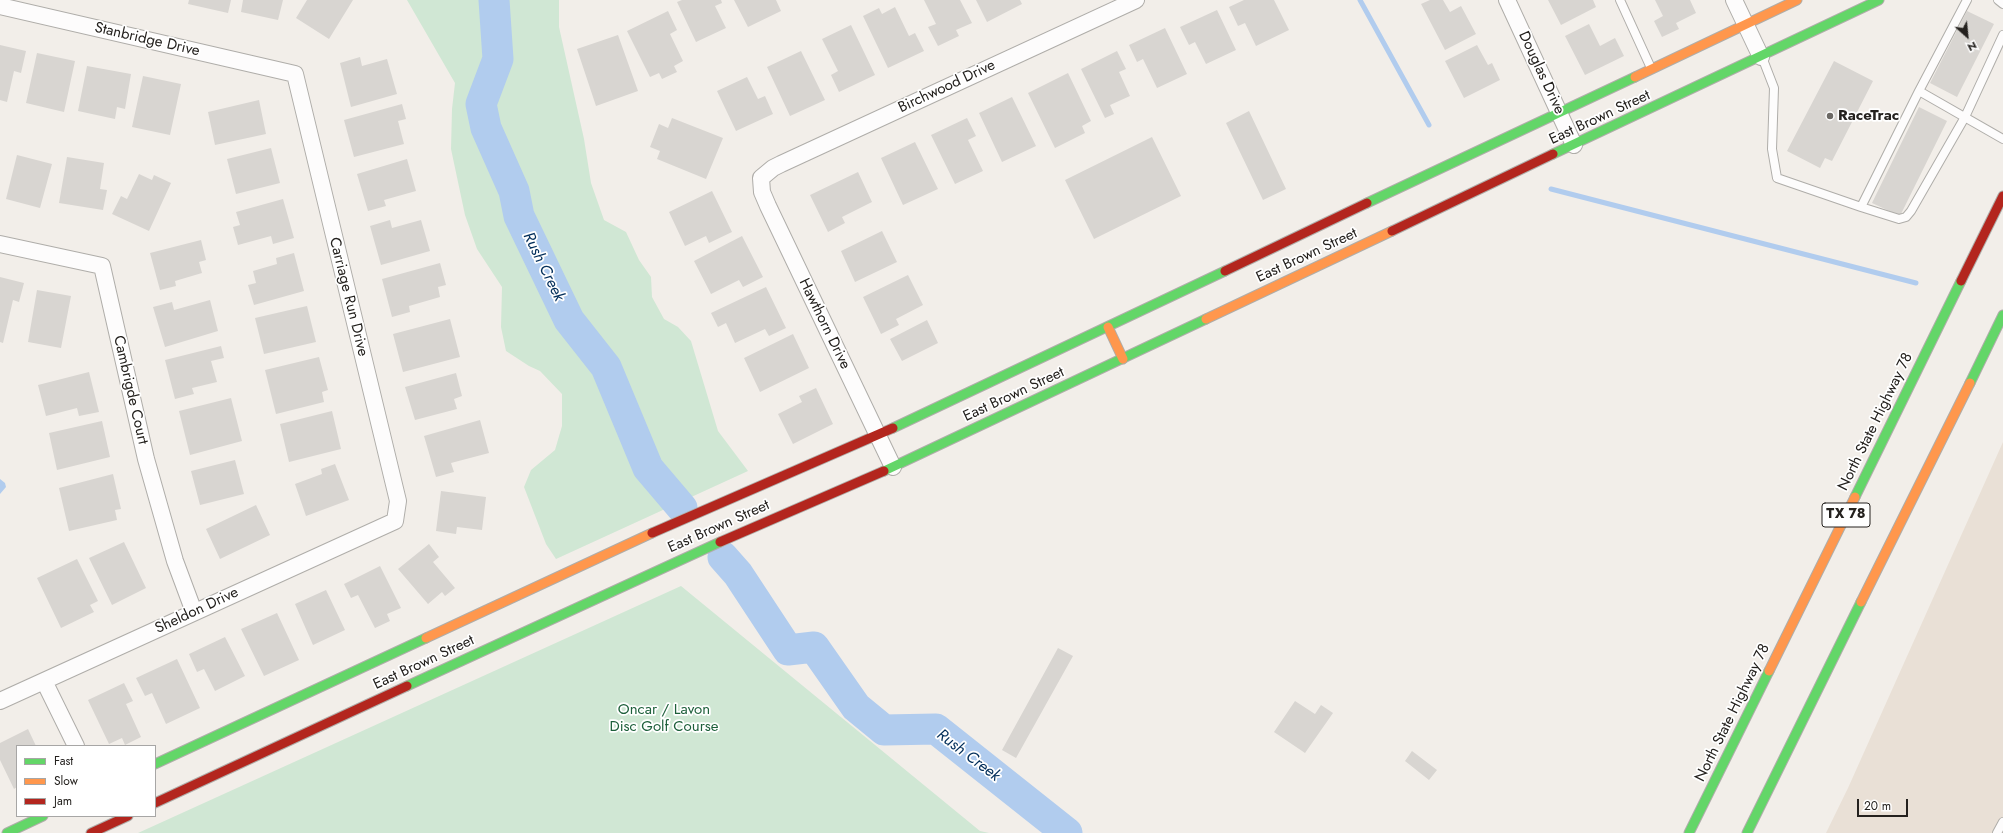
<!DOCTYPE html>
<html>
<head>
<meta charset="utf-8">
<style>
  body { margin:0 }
  #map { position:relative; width:2003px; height:833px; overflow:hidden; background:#f2eee9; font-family:Jost,sans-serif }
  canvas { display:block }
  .legend { position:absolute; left:16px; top:745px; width:140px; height:72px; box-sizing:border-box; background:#fff; border:1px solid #a7a6a5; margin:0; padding:5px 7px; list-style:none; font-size:12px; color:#24211e }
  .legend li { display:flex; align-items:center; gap:8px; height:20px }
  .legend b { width:20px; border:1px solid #a7a6a5 }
  .north { position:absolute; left:1947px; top:16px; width:40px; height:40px; -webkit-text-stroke:3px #fff; paint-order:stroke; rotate:153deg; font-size:11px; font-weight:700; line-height:16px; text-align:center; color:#24211e }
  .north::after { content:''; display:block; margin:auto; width:14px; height:18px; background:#24211e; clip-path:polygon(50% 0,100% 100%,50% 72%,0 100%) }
  .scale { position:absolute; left:1857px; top:799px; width:51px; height:18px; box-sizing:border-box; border:2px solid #24211e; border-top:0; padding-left:5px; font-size:12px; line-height:14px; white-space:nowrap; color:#24211e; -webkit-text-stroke:3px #fff; paint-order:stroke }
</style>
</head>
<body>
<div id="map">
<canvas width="2003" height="833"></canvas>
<ul class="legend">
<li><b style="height:5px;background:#63d668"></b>Fast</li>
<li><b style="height:5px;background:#ff974d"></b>Slow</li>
<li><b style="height:5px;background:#b3261e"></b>Jam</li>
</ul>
<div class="north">N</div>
<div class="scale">20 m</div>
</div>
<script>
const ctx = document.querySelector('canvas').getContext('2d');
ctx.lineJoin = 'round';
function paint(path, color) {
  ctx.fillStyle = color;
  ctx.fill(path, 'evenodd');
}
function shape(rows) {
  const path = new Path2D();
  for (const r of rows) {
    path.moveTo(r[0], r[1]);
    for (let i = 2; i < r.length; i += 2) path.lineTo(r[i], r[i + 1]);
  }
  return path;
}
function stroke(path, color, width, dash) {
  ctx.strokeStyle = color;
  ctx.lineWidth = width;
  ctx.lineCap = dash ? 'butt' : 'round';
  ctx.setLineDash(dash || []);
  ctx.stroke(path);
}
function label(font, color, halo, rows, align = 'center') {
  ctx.font = font + ' Jost,sans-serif';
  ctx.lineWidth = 3.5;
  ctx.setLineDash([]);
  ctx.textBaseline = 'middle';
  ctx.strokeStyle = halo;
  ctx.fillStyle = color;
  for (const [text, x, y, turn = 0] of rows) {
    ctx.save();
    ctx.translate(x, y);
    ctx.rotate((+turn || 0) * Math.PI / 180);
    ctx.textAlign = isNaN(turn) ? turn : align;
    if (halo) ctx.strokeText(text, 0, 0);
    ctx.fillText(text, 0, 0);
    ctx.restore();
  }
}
const built = shape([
  [2003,442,2003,833,1826,833,1848,788]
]);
const green = shape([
  [407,0,559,0,559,27,584,139,591,183,604,220,626,232,639,260,651,277,652,297,664,319,678,327,691,341,718,431,748,471,556,559,546,544,524,487,531,470,555,450,562,426,562,394,540,371,529,366,506,351,501,327,502,287,477,249,465,215,451,149,452,109,455,83],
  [681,586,980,831,989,833,138,833]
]);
const water = shape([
  [0,479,5,483,6,487,0,494]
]);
const stream = shape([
  [1360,0,1429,125],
  [1551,189,1916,283]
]);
const river = shape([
  [494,0,498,59,481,104,486,128,514,191,519,216,569,320,606,367,648,468,682,508],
  [723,557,738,574,788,650,814,647,856,707,884,730,936,729,1067,833]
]);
const building = shape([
  [189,0,231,0,228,13,188,4],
  [243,0,283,0,278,20,241,12],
  [307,0,353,0,329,39,296,18],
  [682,0,721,0,722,3,715,6,726,28,696,42,677,2],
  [734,0,776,0,781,11,748,27],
  [924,0,960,0,972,23,956,30,959,36,938,46,928,27,936,24],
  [976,0,1020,0,1022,4,987,22],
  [1244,0,1274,0,1289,30,1256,46,1245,23,1238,26,1229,7],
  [1430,0,1443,0,1450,12,1461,6,1476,34,1445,50,1421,4],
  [1548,0,1593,0,1596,7,1561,25],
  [1655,0,1690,0,1696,13,1676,23,1679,29,1662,37,1654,21,1663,16],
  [895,7,909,36,915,33,924,51,888,68,863,16,879,8,882,14],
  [1217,10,1236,50,1206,64,1195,42,1189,45,1180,27],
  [668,11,677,30,670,34,683,61,674,66,677,72,662,79,659,73,650,77,627,31],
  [1967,11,1994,24,1957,97,1930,83],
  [1589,24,1600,46,1615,38,1624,56,1585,75,1565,36],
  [851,25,875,75,839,92,831,75,838,71,822,39],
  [1165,28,1187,74,1157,88,1143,59,1137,62,1129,45],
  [618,35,638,91,596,106,577,49],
  [0,45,26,51,21,73,14,71,7,102,0,100],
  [1477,45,1488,65,1492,63,1500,80,1464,98,1445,61],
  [801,51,825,100,790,116,767,67],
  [1117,51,1126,69,1119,72,1130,96,1110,105,1114,114,1105,118,1081,69],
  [37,53,75,61,64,112,26,103],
  [360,57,362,66,387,59,397,94,351,107,340,63],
  [1834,61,1873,81,1832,161,1825,158,1820,168,1787,151],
  [87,66,131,74,125,109,117,107,115,119,78,111],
  [1068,73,1091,121,1082,126,1085,133,1055,148,1028,93],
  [143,76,181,84,170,135,132,127],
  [747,77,758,99,765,96,773,114,736,131,717,91],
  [1012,97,1036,146,1002,162,979,113],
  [259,100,266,134,215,145,208,112],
  [402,104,406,119,398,121,404,144,354,157,344,120],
  [1919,107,1947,121,1900,216,1872,203],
  [1249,111,1286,189,1263,200,1226,123],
  [672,118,723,138,706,179,657,159,660,151,650,147,659,124,668,128],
  [967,118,976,136,968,140,983,171,955,184,931,135],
  [1152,137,1181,196,1094,239,1065,180],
  [915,142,938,189,903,205,881,158],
  [271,148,280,183,236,194,227,159],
  [17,155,52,164,40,208,6,199],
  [67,157,104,163,100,189,107,190,103,210,59,203],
  [407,159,416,191,384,200,386,206,368,211,357,174],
  [858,172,872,202,842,217,845,223,828,232,810,195],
  [139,174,152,180,154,175,171,183,149,231,112,214,121,196,127,199],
  [712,191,732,232,709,243,706,236,685,246,669,212],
  [283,199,294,238,273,244,271,236,238,245,233,227,240,225,236,212],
  [390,220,392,228,421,220,430,251,381,265,370,226],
  [882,231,897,262,855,282,841,251],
  [742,236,763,277,743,287,739,280,711,294,694,261],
  [201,240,206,260,199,262,202,273,175,281,176,286,160,290,150,253],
  [294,253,304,291,254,305,248,285,256,283,253,271,277,264,276,258],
  [440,263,446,285,438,287,440,297,409,306,410,312,392,317,382,279],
  [908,275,923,305,896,319,899,325,881,334,863,297],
  [0,277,24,283,19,302,13,300,3,343,0,342],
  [766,287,786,328,769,336,765,329,735,343,726,323,718,327,711,313],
  [37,290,71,296,61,348,28,342],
  [210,300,218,331,165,347,153,307,172,302,174,310],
  [307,306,316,342,264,354,255,318],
  [450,319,460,357,403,372,393,334],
  [927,320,938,343,902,361,890,339],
  [793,334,809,368,760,392,744,358],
  [221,346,224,358,211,361,217,382,192,388,194,394,175,399,165,360],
  [319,357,328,390,322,392,324,402,276,414,265,370],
  [89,372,99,412,79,416,77,408,46,416,38,385],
  [456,373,462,396,454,399,457,409,415,420,405,387],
  [816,388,833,424,793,444,778,414,802,402,799,396],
  [231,398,242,441,190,455,179,411],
  [332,411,341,449,289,462,280,424],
  [480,420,489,453,451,463,454,472,436,477,424,436],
  [102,421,110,457,57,470,49,433],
  [235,460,244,494,200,505,191,471],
  [335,464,349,500,306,516,295,484,322,474,321,469],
  [113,474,121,509,115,510,117,520,69,531,59,488],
  [441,491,486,497,482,530,457,527,456,534,436,531],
  [256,505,270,535,220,559,206,529],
  [124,542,146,588,112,605,89,558],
  [429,544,439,557,433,562,455,588,445,596,442,592,428,604,398,569],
  [77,559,98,601,90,605,94,612,61,628,37,578],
  [380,566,401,608,387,614,390,621,375,628,358,595,351,598,344,584],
  [326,590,345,630,313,645,295,604],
  [277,613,299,660,264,676,241,629],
  [225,637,245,676,215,691,204,669,197,672,189,654],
  [1058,648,1073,656,1016,758,1002,750],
  [177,659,200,708,166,724,152,693,145,696,136,678],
  [124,683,133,701,126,704,141,737,125,745,122,738,109,744,88,700],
  [1295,701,1315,714,1321,705,1333,713,1305,753,1274,732],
  [28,729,36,746,17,746,17,787,14,789,0,760,0,743],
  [1412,751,1437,770,1429,780,1405,761]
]);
const lane = shape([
  [1620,0,1651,68],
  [1998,0,2003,4],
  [1762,57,1774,88,1772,149,1777,178,1861,207,1919,91,2003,139],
  [1919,91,1967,0],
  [1861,207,1899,219,1906,217,1911,211,1965,117,2003,35],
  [1997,833,2003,822]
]);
const street = shape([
  [1507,0,1574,145],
  [1734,0,1761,57],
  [0,6,295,74,398,501,395,521,0,701],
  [0,244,102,266,146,459,175,561,194,612],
  [893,467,768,206,762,192,761,178,773,168,781,164,1136,0],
  [44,681,76,746]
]);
const fast = shape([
  [1553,154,1879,0],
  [1367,203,1635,77],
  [1970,383,2003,315],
  [893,428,1225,271],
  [884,471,1206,319],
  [1855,497,1961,281],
  [407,686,720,542],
  [155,764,426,638],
  [7,833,43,816],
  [1689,833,1769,671],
  [1747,833,1861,602]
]);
const slow = shape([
  [1635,77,1797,0],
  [1206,319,1392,231],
  [1108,327,1123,359],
  [1861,602,1970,383],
  [426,638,652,533],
  [1769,671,1855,497]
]);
const jam = shape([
  [1392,231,1553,154],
  [1225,271,1367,203],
  [1961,281,2003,196],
  [652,533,893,428],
  [720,542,884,471],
  [155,803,407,686],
  [91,833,128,816]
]);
const markers = [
  [1830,116,4,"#6c6965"]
];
const shields = [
  [1846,515,48]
];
const shieldNames = [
  ["TX 78",1846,515]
];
const streetNames = [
  ["Stanbridge Drive",147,40,13],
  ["Douglas Drive",1541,73,65],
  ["Birchwood Drive",947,87,-25],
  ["East Brown Street",1600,118,-25],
  ["East Brown Street",1307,256,-25],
  ["Carriage Run Drive",348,297,76],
  ["Hawthorn Drive",824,324,64],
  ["Cambrigde Court",130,390,77],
  ["East Brown Street",1014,395,-25],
  ["North State Highway 78",1876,422,-64],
  ["East Brown Street",719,527,-24],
  ["Sheldon Drive",197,611,-25],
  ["East Brown Street",424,663,-25],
  ["North State Highway 78",1733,713,-64]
];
const poiNames = [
  ["RaceTrac",1838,116]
];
const parkNames = [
  ["Oncar / Lavon",664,710],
  ["Disc Golf Course",664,727]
];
const waterNames = [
  ["Rush Creek",543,267,64],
  ["Rush Creek",968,756,37]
];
paint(built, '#e9e0d6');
paint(green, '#d0e7d4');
paint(water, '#b1ccee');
stroke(stream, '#b1ccee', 5);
stroke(river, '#b1ccee', 31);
paint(building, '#d8d5d1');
stroke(lane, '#afada9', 10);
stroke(street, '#afada9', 18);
stroke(fast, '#afada9', 11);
stroke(slow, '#afada9', 11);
stroke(jam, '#afada9', 11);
stroke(lane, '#fdfcfc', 8);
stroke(street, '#fdfcfc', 16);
stroke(fast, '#63d668', 9);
stroke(slow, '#ff974d', 9);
stroke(jam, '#b3261e', 9);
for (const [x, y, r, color] of markers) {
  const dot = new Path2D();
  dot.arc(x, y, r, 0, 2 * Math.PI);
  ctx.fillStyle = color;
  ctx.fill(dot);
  stroke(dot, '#fff', 1.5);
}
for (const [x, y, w] of shields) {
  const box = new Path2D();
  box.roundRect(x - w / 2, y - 12, w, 24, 3);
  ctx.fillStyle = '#fff';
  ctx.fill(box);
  stroke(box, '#24211e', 1);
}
label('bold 14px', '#24211e', null, shieldNames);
label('15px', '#24211e', '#fff', streetNames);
label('bold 15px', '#24211e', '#fff', poiNames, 'left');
label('15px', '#1d5f3a', '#fff', parkNames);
label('italic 16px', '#022e5a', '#fff', waterNames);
</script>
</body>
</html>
